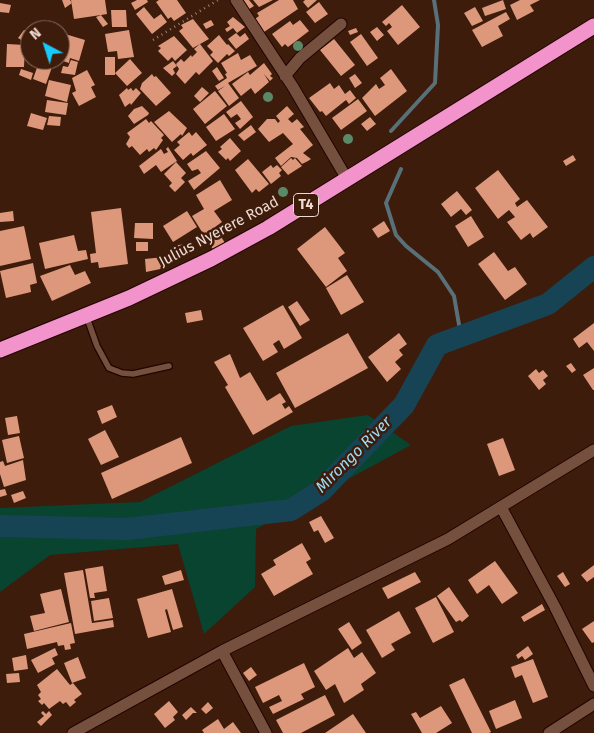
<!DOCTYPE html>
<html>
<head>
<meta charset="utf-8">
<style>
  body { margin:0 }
  #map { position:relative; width:594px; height:733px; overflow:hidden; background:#3d1c0c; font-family:"Fira Sans",sans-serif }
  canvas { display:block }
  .north { position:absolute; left:20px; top:20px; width:50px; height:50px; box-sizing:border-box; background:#3d1c0c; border:1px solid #85685a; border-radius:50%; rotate:320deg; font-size:14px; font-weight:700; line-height:20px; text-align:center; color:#f0d9d0 }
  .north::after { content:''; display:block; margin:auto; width:18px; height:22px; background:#17cafb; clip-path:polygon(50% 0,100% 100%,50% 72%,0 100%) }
</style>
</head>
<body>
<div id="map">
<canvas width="594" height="733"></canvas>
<div class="north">N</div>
</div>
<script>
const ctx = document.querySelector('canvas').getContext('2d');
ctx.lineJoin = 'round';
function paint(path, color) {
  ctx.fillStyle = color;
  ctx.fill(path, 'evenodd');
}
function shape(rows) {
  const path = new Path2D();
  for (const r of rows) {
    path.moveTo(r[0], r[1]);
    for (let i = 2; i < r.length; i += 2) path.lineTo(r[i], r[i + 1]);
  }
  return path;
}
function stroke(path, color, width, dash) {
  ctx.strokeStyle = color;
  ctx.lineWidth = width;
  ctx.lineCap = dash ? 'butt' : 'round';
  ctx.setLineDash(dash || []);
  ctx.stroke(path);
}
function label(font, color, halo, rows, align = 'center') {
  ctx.font = font + ' "Fira Sans",sans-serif';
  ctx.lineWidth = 5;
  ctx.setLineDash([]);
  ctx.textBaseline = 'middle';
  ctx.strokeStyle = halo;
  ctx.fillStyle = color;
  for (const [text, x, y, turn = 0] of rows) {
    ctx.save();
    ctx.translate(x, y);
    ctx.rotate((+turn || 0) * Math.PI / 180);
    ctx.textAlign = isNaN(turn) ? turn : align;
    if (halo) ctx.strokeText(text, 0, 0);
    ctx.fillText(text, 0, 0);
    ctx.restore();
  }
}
const green = shape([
  [368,415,411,445,256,529,255,587,204,634,178,544,50,555,0,592,0,508,140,502,291,426]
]);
const stream = shape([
  [391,131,435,83,438,25,434,0],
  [401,169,386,203,396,235,406,246,438,272,454,296,461,336]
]);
const river = shape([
  [0,526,127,529,291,510,321,491,404,405,437,345,548,304,594,267]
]);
const building = shape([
  [62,0,70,0,72,3,65,8],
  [71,0,105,0,107,14,101,15,108,24,103,27,96,17,101,15,74,19],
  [137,0,147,0,148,2,135,10,131,3],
  [159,0,177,0,186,13,174,21,171,17,168,19,156,2],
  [238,0,249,0,254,6,246,11],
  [253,0,273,0,259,7],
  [279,0,293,0,298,9,264,32,255,19,259,16,257,13],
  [305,0,317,0,308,8,303,2],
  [503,0,506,9,485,16,482,8],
  [520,0,540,0,530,5,534,11,517,20,510,5],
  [319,2,328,14,315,23,306,12],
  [0,3,11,5,9,13,0,12],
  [402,5,420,27,398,45,387,31,392,27,389,23,386,26,382,22],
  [144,7,154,19,161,14,167,22,152,34,136,14],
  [475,7,483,21,472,26,464,13],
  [111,10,126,10,127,27,112,27],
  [506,12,510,19,498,26,503,36,482,47,472,30],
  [233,17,245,27,237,33,233,28,227,32,225,29,230,26,227,22],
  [193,19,209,39,193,48,179,31,183,28,181,25],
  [211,20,214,25,206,29,203,24],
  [300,20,309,31,288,47,285,44,282,47,272,34,290,21,293,25],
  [377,27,384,35,377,41,370,32],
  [356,28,358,32,350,35,348,31],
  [24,30,30,33,30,45,18,38],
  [129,30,134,57,118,59,117,51,108,52,105,34],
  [236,33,240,37,245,33,249,39,236,49,228,39],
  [65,34,85,40,79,61,70,58,69,63,60,60],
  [361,34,378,58,367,66,350,42],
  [219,35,227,45,228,44,235,51,229,56,227,54,218,63,210,55,213,52,207,46],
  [174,36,187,50,175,61,172,57,168,61,158,51,161,48,158,46],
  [334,39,355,65,341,76,320,50],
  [7,44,25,45,24,67,6,67],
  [200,44,213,61,199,75,196,72,185,84,176,74,179,69,176,64,181,59,184,62,191,55,192,57,197,52,194,49],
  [238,53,241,60,250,55,257,66,228,83,239,98,229,106,218,91,225,86,218,90,215,86,227,78,225,74,227,73,221,63],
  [105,57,115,57,115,75,105,75],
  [130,59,142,73,127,86,115,73],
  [71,60,78,62,75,75,61,73,63,66,68,67],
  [173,61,177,66,173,69,175,73,172,76,163,68],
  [39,62,52,67,46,84,33,79],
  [264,63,272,74,270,76,273,78,270,81,264,74,269,82,255,94,251,88,241,96,232,84,248,72,250,75],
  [217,67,224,78,219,81,212,71],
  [21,69,33,73,31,80,19,75],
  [391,69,407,91,375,116,362,98,376,84,379,89,385,85,380,78],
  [87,70,95,85,91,87,96,97,79,106,72,93,76,91,72,78],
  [152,74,154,77,156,76,171,93,156,106,140,89,142,83],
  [355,74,362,83,355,88,349,78],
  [49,80,71,85,67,102,45,96],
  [330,83,334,89,339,85,345,94,350,90,356,98,349,104,346,100,326,116,322,111,320,112,309,98],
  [202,87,209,93,200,102,194,96],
  [127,88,128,90,131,88,133,91,136,88,141,93,131,105,130,103,125,107,119,95],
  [215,91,227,106,205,124,193,109],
  [358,99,367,111,341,130,332,118],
  [47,100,68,103,66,115,45,112],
  [241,101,253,117,240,129,235,123,241,119,237,114,231,118,226,112],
  [142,106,149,113,148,115,134,124,128,116,134,109],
  [287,106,294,114,288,119,292,123,297,119,304,127,300,129,313,145,303,153,311,159,308,161,302,164,297,158,291,157,281,166,275,158,293,144,283,133,269,142,258,129,267,119,275,119,278,123,280,121,276,116],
  [169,111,187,128,182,136,181,134,172,142,154,122],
  [31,113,47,118,43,130,27,126],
  [224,114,235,129,216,141,206,127],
  [49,116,61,117,60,126,47,125],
  [370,117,376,124,367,131,361,124],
  [146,119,149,123,151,121,164,135,161,138,163,140,156,150,154,148,149,152,147,149,140,155,132,146,129,148,126,144,130,137,127,133],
  [251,125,256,132,244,141,238,135],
  [189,132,192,136,196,132,207,145,193,156,191,153,183,160,174,150,180,145,177,142],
  [230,138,241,151,230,161,228,158,226,160,218,152,222,149,220,147],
  [168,147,177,161,161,172,156,165,144,174,139,166,161,149,164,154,168,152,166,149],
  [206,151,220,168,194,190,188,181,201,173,198,169,192,171,187,164],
  [573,155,576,160,566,166,563,161],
  [291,158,293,160,295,158,302,166,288,175,281,167],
  [248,159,269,184,259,192,256,189,252,193,235,170],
  [176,162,186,173,181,178,185,182,175,192,169,186,172,183,164,174],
  [271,165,273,168,277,165,282,170,279,173,281,176,271,184,262,172],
  [498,170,520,199,515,203,517,207,527,200,548,227,533,238,530,233,521,240,507,222,515,217,509,210,498,219,475,188],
  [220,180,232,200,214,211,222,222,215,227,225,243,214,251,192,216,204,209,196,195],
  [457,191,472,210,466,215,461,209,451,217,441,204],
  [121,208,128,264,99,268,98,262,91,263,90,254,96,253,91,212],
  [13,211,14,221,0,222,0,213],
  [187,211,197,227,173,242,163,226],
  [471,216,484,237,468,247,455,226],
  [384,221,390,231,378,238,372,229],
  [135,223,153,223,153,239,134,238],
  [24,226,31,259,0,266,0,231],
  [325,227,345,253,338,258,347,271,326,287,297,249],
  [74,235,78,251,86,250,88,259,45,269,39,243],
  [136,242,148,242,148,251,136,251],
  [188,244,186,255,176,256,178,245],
  [494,252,508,271,515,267,527,284,505,300,478,264],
  [164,257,165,268,146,272,145,259],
  [33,263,37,283,30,285,31,292,6,298,0,271],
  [70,265,75,275,85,271,91,283,52,301,40,276],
  [347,275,364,302,341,315,326,288],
  [297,301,310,320,300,326,288,307],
  [283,305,302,338,284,349,279,340,273,344,278,352,263,361,243,328],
  [201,310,203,320,187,323,185,313],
  [594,323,594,351,587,342,579,348,573,339],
  [348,333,368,368,295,408,276,373],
  [399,333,407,344,399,350,403,355,395,362,401,369,387,382,368,357],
  [230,354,240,378,250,372,267,401,280,393,286,402,282,404,285,409,289,406,293,412,253,435,225,387,228,385,214,362],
  [571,363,576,370,572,373,566,366],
  [594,368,594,390,593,390,583,375],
  [536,369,539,373,543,370,548,376,543,380,546,384,539,390,528,376],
  [112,405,117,417,102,424,97,411],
  [17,416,20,433,8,435,5,418],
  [105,430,119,457,101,465,88,439],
  [19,436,24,458,7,463,2,440],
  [181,437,192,463,112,499,101,473],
  [503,438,515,470,499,476,487,444],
  [23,460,26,480,4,487,0,474,0,462,3,461,5,466],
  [5,489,7,495,0,497,0,490],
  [23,491,26,498,14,503,11,495],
  [321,516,334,538,325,543,318,530,314,532,309,522],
  [302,543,311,559,306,562,313,574,274,596,261,574,276,565,273,560],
  [495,561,518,593,502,604,489,585,477,594,468,580],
  [594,565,594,577,587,582,581,575],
  [103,566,107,591,94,593,95,598,90,598,85,569],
  [83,570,92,623,113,620,114,627,75,634,64,573],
  [181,570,184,580,165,585,162,576],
  [415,572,421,582,388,599,382,588],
  [563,572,570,584,565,587,557,576],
  [449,587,469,616,462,622,460,620,456,622,437,596],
  [61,589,69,622,34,631,30,616,45,613,40,594],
  [172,589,183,627,173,630,167,609,165,610,171,632,148,638,137,599],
  [436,597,454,632,433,643,415,608],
  [109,598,113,618,94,621,91,601],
  [542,604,545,610,524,622,521,617],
  [399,611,411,633,391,644,395,650,382,658,366,630],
  [594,621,594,642,592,643,582,629],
  [349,622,362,643,352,650,338,629],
  [71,623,75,643,70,644,71,649,65,650,64,645,58,646,57,642,27,649,24,634],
  [528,646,533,654,525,660,522,656,518,659,516,655],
  [55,648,58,655,52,658,55,664,38,673,31,660],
  [348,648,354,658,362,652,376,673,361,684,364,690,344,703,335,684,326,690,314,671],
  [26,655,28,669,14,671,12,658],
  [78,657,86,678,72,683,64,663],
  [533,659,548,697,533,703,522,675,515,678,511,667],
  [304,663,315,687,301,694,304,699,273,714,269,707,282,701,279,695,263,703,255,687],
  [251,667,257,675,249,681,243,673],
  [57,669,70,685,73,683,82,694,74,700,76,702,70,707,66,702,63,704,60,701,49,709,44,703,42,705,38,701,41,699,38,695,41,692,37,685],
  [19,673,20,682,7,683,6,674],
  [464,678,491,732,489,733,472,733,449,685],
  [325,695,335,715,301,733,283,733,276,720],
  [515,700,522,718,496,729,489,711],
  [169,701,178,712,173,717,175,720,165,728,154,714],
  [208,702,213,708,206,714,201,709],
  [441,706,452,723,436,733,422,733,411,714,416,712,420,718],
  [191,707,197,713,193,713,186,720,182,715],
  [43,711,46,714,49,711,52,715,41,726,37,722,44,716,41,713],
  [353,714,366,733,325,733],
  [218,719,224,729,233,722,241,733,204,733,202,730]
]);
const path = shape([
  [153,40,218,0]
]);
const lane = shape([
  [86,315,97,346,109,368,122,373,133,374,169,366]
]);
const street = shape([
  [236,0,293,87,347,179],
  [285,76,300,58,341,24],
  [501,507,555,607,594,686],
  [222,651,266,733],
  [73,733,222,651,448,539,594,450],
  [549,733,594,704]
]);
const highway = shape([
  [0,350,129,298,211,259,268,228,594,26]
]);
const trees = [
  [298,46],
  [268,97],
  [348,139],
  [283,192]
];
const shields = [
  [306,205,25]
];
const shieldNames = [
  ["T4",306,205]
];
const streetNames = [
  ["Julius Nyerere Road",219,232,-28]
];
const waterNames = [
  ["Mirongo River",354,455,-45]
];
paint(green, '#094430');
stroke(stream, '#587179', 4);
stroke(river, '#174454', 22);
paint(building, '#dd987b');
stroke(lane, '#220400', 8);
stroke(street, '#220400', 13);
stroke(highway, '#220400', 17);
stroke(path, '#9c8074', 2.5, [1, 4]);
stroke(lane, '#76503f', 5.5);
stroke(street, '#76503f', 11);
stroke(highway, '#f293cb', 15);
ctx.fillStyle = '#5b8968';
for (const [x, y] of trees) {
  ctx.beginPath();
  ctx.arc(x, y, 5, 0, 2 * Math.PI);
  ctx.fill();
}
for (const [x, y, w] of shields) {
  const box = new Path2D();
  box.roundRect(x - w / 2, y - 11.5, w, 23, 4);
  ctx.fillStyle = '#3d1c0c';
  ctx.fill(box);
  stroke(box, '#f0d9d0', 1);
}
label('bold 14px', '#f0d9d0', null, shieldNames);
label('15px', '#f0d9d0', '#3d1c0c', streetNames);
label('italic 16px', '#9bdbf4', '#3d1c0c', waterNames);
</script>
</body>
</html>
